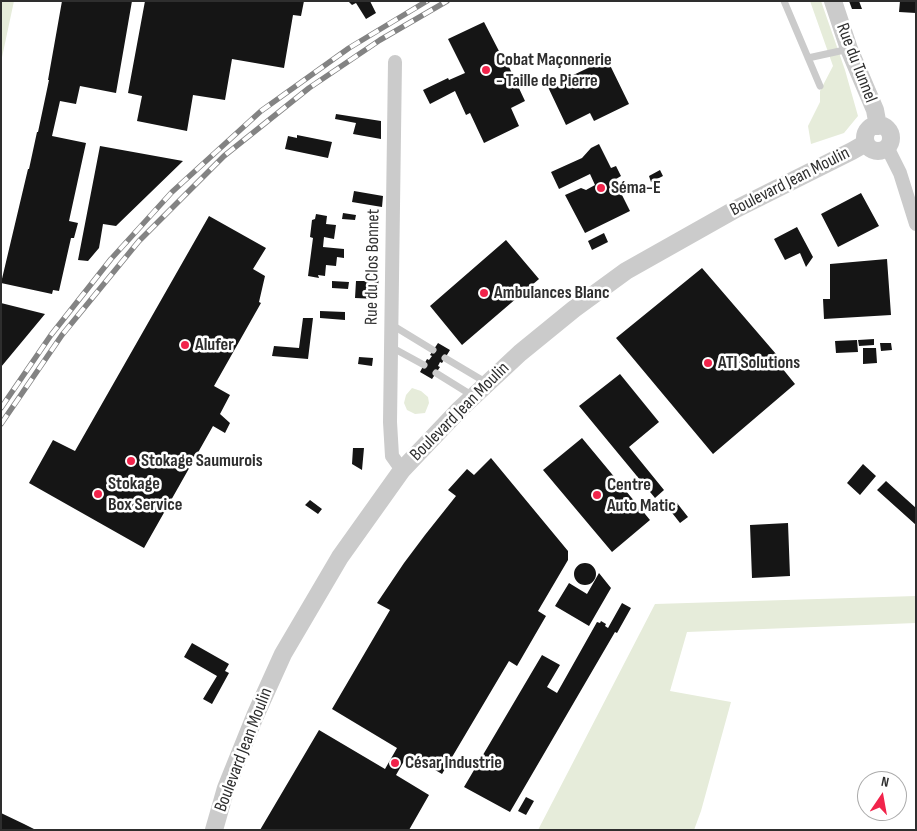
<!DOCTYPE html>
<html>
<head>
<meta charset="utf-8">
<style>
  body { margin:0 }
  #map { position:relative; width:917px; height:831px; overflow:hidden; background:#fff; font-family:"Sofia Sans Condensed",sans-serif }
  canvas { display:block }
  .frame { position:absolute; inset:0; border:2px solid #2e2e2e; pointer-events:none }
  .north { position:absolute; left:857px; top:771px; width:50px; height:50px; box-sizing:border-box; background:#fff; border:1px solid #ababab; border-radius:50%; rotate:12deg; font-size:14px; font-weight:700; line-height:20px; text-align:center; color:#2e2e2e }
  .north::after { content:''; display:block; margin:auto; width:18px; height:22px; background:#f1244b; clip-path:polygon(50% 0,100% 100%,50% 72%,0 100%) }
</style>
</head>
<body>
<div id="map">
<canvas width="917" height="831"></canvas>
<div class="frame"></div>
<div class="north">N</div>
</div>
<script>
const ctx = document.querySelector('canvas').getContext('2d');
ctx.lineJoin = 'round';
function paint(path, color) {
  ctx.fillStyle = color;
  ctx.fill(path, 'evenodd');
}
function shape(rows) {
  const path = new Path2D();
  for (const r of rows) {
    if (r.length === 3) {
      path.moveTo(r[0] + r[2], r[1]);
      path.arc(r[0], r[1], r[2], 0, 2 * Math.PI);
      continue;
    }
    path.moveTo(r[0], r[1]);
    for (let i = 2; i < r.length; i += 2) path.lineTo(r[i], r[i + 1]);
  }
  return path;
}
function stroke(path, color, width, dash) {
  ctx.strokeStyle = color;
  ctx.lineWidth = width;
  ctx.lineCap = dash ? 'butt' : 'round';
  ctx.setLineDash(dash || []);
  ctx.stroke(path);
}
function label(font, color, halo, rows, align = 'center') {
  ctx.font = font + ' "Sofia Sans Condensed",sans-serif';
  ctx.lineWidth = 5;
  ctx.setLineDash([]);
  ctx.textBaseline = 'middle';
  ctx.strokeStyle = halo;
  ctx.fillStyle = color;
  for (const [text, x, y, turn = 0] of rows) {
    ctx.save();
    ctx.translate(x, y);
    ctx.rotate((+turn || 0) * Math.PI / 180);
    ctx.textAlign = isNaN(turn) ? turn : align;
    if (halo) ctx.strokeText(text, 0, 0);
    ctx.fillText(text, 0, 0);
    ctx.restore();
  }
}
const green = shape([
  [1,1,14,1,1,62],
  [810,1,821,1,845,70,858,116,844,133,811,144,808,126,820,102,820,91,833,66],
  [412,388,421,391,428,397,429,403,425,413,415,414,407,410,404,403,406,395],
  [916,596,916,623,687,632,670,691,731,702,701,811,694,830,538,830,655,604]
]);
const building = shape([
  [62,1,132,1,116,93,80,86,76,104,60,101,52,136,86,143,69,221,78,223,74,238,71,238,59,291,53,290,52,294,1,283,28,169,29,169,37,132,38,132,49,80,48,80],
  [145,1,304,1,301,16,293,15,284,68,232,59,225,100,193,95,187,131,137,121,142,96,128,93],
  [348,1,370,1,376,13,366,19,356,3,352,5],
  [849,1,859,1,862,9,852,9],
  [900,1,916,1,916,13,899,12],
  [484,22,500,53,502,52,525,101,511,108,519,126,484,143,470,113,466,115,455,91,430,104,423,90,448,78,449,80,465,73,448,39],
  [607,59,629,104,594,121,590,113,566,125,548,87],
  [336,114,381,121,381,139,353,134,356,123,335,119],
  [297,135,332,142,328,158,285,149,288,136,297,138],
  [599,144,611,168,616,166,621,176,616,179,619,185,617,185,630,211,585,233,565,195,581,188,586,190,595,185,590,174,559,189,551,172,582,158,591,148],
  [100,146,183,161,116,226,103,224,99,248,88,261,78,260],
  [660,170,663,176,651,182,649,176],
  [354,191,383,196,382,207,352,202],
  [861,193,879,226,838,247,821,214],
  [343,213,356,215,355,220,342,219],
  [316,214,327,216,326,224,336,225,334,239,324,237,323,247,344,249,344,258,337,257,336,266,326,265,325,276,318,275,319,278,308,276,313,238,310,237,312,220,315,219],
  [209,216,266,248,253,269,265,276,259,302,261,303,214,386,230,395,220,414,230,423,225,433,213,426,144,548,29,483,53,440,75,451],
  [797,227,813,257,806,267,800,253,785,260,774,239],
  [604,233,608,242,592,250,588,241],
  [506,240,539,279,462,345,430,306],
  [887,259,891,315,824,319,823,299,830,299,830,264],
  [702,268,776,354,773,357,795,384,713,454,616,338],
  [369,276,379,276,377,299,355,298,356,281,369,281],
  [332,281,349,282,348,289,332,288],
  [1,303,45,314,1,367],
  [320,311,345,312,345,320,320,318],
  [303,318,313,318,308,359,272,356,274,346,299,348],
  [874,339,874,345,859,346,858,340],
  [857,340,858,352,836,353,835,341],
  [438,343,450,350,442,363,440,362,438,366,440,367,432,379,420,372,427,359,429,360,432,356,430,355],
  [880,343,891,343,892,350,881,351],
  [863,348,876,348,877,363,863,364],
  [359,357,373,358,372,366,358,364],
  [620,374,659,422,629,447,664,490,655,498,579,406],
  [582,438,650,520,612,552,543,470],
  [353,448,364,448,362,470,352,464],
  [491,458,568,551,568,560,538,611,546,616,517,666,509,661,442,774,408,754,396,775,429,795,409,830,260,830,319,730,385,769,397,748,332,709,390,610,377,603,404,563,425,535,456,496,448,490,467,469,474,475],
  [863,464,876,476,860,495,847,483],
  [886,481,916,508,916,525,877,490],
  [310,500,322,509,318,514,305,505],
  [677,503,688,517,680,523,669,509],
  [788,523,790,576,752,578,750,525],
  [585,574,11],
  [599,573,611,588,589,626,555,606,569,583,587,594],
  [622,603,631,608,617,633,615,632,510,812,464,787,542,655,560,665,547,687,557,693,597,622,600,623,601,621,606,624,605,626,608,628],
  [192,643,229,664,225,671,229,673,212,704,203,699,217,676,184,657],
  [526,797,534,801,526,815,518,811],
  [1,813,24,824,36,830,1,830]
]);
const service = shape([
  [784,1,820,86],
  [808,58,849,49],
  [392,325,433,350],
  [391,347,424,365],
  [445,358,487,383],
  [436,373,473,396]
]);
const minor = shape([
  [395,62,390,422,392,456,402,470],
  [887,147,900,173,916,224]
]);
const tertiary = shape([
  [833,1,849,49,875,110,878,126],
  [878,138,13],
  [214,830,226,788,255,716,283,654,340,557,402,470,460,409,520,353,574,309,626,271,736,209,852,151,866,143]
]);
const rail = shape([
  [1,408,51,335,111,259,172,192,261,111,349,48,427,1],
  [1,424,62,335,139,241,224,156,309,88,380,40,447,1]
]);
const markers = [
  [486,70,5,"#f1244b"],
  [601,188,5,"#f1244b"],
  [484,293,5,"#f1244b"],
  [185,345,5,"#f1244b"],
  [708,363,5,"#f1244b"],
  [131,461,5,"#f1244b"],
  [98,494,5,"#f1244b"],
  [597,495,5,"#f1244b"],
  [395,763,5,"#f1244b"]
];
const poiNames = [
  ["Cobat Maçonnerie",496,60],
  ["- Taille de Pierre",496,81],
  ["Séma-E",611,188],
  ["Ambulances Blanc",494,293],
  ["Alufer",195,345],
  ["ATI Solutions",718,363],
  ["Stokage Saumurois",141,461],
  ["Stokage",108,484],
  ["Box Service",108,505],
  ["Centre",607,485],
  ["Auto Matic",607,506],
  ["César Industrie",405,763]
];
const streetNames = [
  ["Rue du Tunnel",856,63,69],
  ["Boulevard Jean Moulin",790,182,-27],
  ["Rue du Clos Bonnet",373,267,-89],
  ["Boulevard Jean Moulin",460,412,-45],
  ["Boulevard Jean Moulin",244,750,-69]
];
paint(green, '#e6ecda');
paint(building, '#151515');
stroke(service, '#cbcbcb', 7);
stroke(minor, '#cbcbcb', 14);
stroke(tertiary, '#cbcbcb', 18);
stroke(rail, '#838383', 5.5);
stroke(rail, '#fff', 4, [11]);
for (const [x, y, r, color] of markers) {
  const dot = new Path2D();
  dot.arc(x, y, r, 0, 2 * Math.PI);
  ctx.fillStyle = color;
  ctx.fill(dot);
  stroke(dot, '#fff', 2);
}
label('bold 18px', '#2e2e2e', '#fff', poiNames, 'left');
label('18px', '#2e2e2e', '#fff', streetNames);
</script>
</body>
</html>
